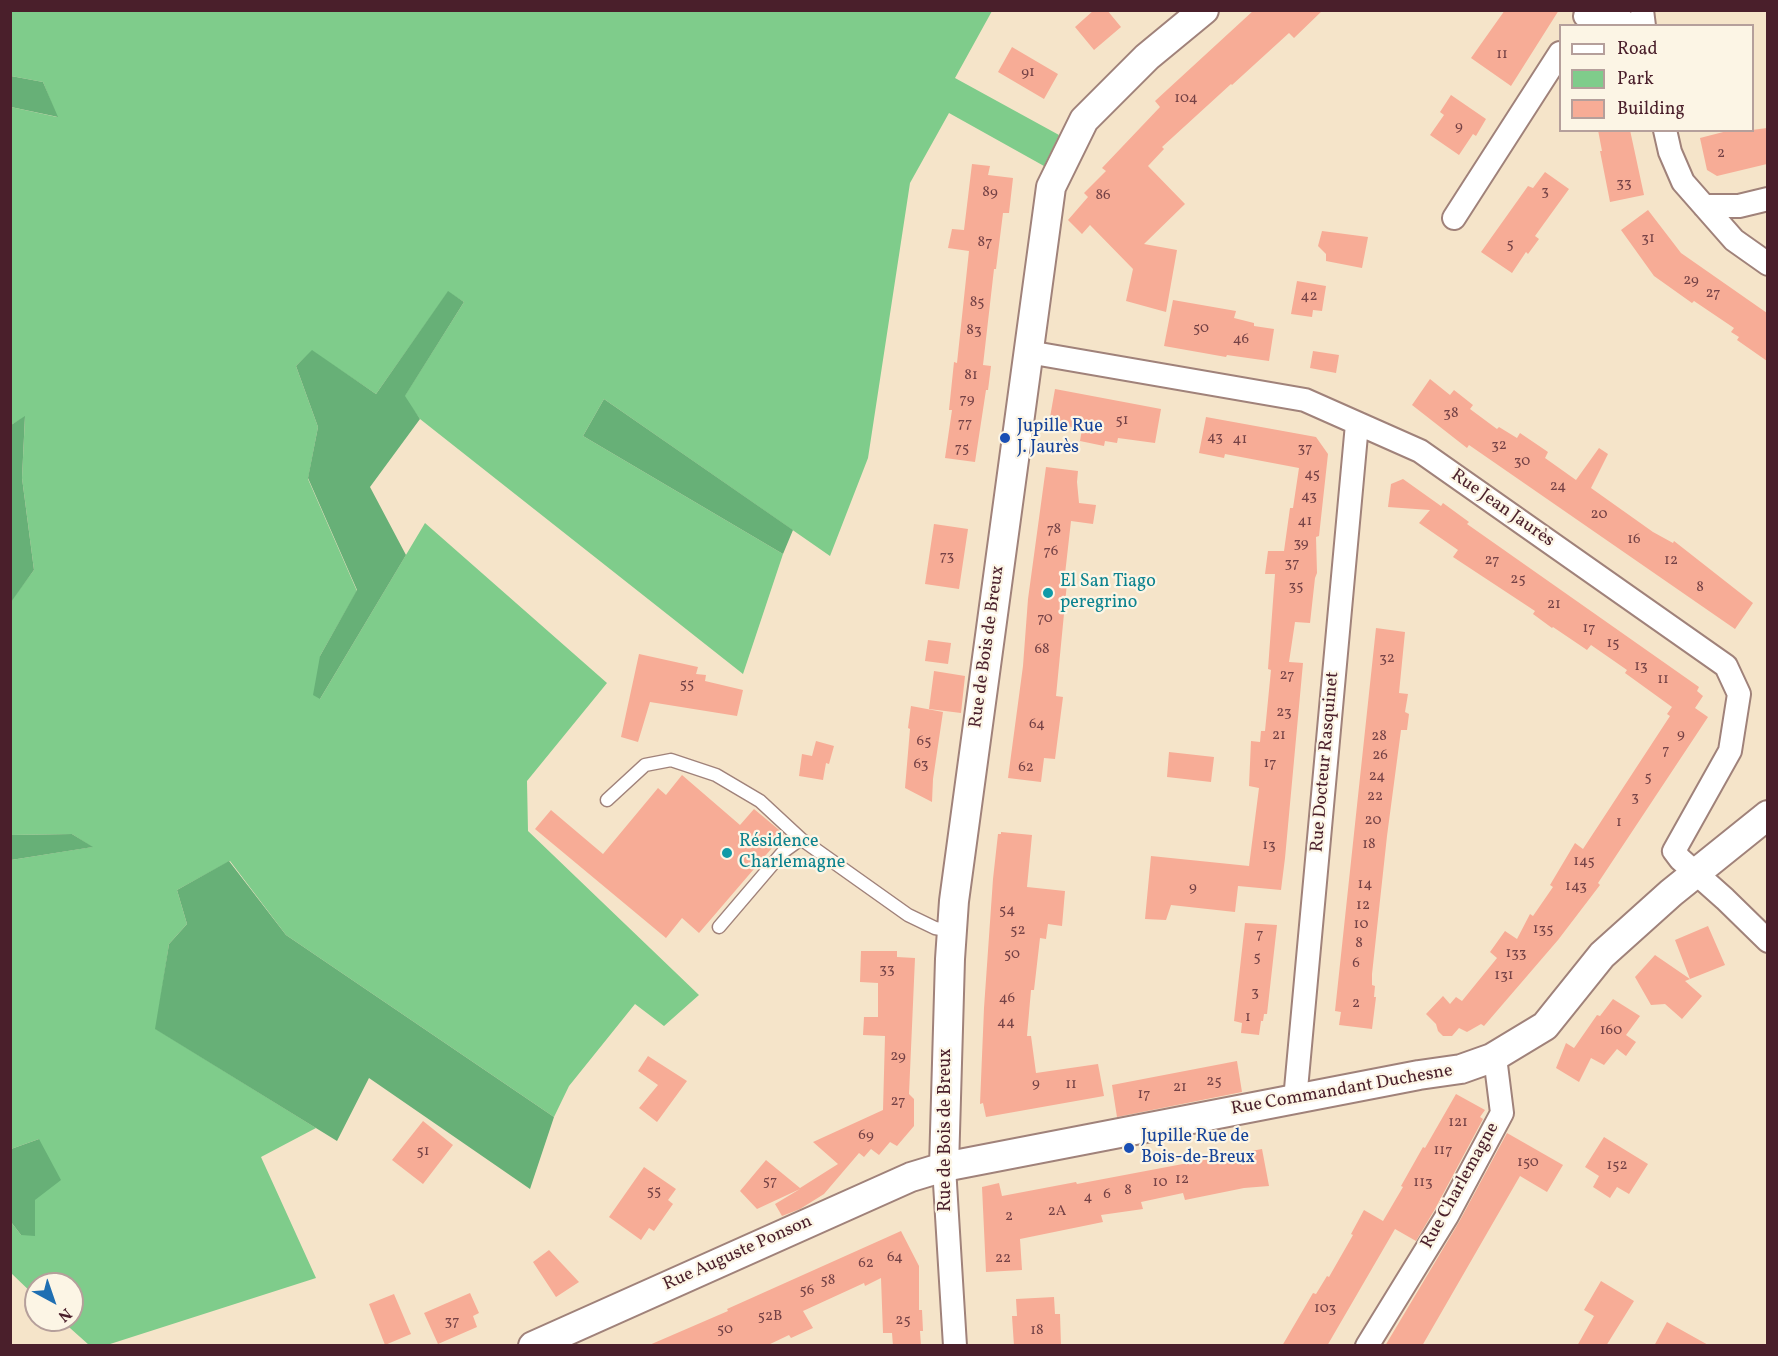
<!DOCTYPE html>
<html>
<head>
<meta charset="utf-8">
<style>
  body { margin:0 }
  #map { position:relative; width:1778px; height:1356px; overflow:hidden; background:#f5e4c9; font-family:Vollkorn,serif }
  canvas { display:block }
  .frame { position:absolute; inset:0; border:12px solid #4a1f2b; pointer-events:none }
  .legend { position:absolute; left:1559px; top:24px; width:195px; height:108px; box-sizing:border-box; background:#fcf5e5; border:2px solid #b59f9b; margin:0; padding:8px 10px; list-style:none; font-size:18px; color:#4a1f2b }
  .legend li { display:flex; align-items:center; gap:12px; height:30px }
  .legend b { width:30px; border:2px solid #b59f9b }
  .north { position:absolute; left:24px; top:1272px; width:60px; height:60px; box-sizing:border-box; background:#fcf5e5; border:2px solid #b59f9b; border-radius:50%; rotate:140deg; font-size:16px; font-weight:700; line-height:24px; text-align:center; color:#4a1f2b }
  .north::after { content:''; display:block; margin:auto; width:21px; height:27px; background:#1f6fb2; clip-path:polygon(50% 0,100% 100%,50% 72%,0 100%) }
</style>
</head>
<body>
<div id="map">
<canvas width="1778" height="1356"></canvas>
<div class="frame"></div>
<ul class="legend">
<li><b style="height:8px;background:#fff"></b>Road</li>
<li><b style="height:16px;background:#7fcc8b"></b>Park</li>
<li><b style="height:16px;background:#f7ac96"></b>Building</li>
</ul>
<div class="north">N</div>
</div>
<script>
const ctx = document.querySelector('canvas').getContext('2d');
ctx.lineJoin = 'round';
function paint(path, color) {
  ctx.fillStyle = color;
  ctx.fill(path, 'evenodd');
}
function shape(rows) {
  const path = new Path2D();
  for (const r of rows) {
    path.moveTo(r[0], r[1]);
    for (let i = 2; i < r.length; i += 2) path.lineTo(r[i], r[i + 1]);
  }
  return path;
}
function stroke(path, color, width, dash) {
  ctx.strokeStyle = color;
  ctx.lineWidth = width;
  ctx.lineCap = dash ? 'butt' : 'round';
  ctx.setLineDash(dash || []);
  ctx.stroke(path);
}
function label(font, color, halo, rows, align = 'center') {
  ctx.font = font + ' Vollkorn,serif';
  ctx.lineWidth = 4.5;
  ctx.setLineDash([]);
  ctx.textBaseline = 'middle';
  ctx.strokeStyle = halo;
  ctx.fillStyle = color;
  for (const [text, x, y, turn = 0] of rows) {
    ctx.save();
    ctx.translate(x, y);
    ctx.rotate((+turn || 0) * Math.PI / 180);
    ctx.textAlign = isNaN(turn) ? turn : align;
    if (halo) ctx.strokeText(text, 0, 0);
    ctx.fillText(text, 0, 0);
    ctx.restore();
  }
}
const green = shape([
  [11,11,992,11,955,78,1059,135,1044,166,949,113,910,183,868,458,830,556,604,399,583,436,783,554,743,674,420,419,404,397,464,302,448,292,376,394,312,351,296,366,318,427,308,479,357,591,320,656,320,699,425,523,607,683,527,781,528,831,699,995,664,1026,635,1004,569,1086,554,1117,286,935,230,861,177,890,187,924,169,944,156,1029,316,1128,261,1157,316,1278,107,1345,89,1345,61,1320,72,1320,72,1284,36,1284,36,1297,11,1273,11,1222,21,1235,35,1200,39,1139,11,1149,11,860,92,847,72,834,11,835,10,602,34,570,22,478,25,417,11,425,11,107,57,117,43,82,11,76]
]);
const forest = shape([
  [11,76,43,82,58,117,11,107],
  [448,291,464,302,405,396,420,419,370,487,406,555,320,699,313,695,320,656,357,590,308,478,318,427,296,366,312,350,376,394],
  [604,399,793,530,783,554,583,436],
  [25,416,22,478,34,570,11,602,11,425],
  [72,834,93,847,11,860,11,835],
  [229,861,286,935,554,1117,530,1189,369,1078,337,1141,155,1029,169,944,187,924,177,890],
  [39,1139,61,1180,35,1200,35,1236,21,1235,11,1222,11,1149]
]);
const building = shape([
  [1094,10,1107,10,1121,27,1094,50,1075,27],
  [1254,10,1323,10,1294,38,1289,33,1232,85,1231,84,1162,147,1164,149,1148,166,1185,204,1144,244,1177,250,1166,312,1126,301,1133,269,1090,225,1082,234,1068,220,1088,197,1084,193,1106,171,1102,168,1160,107,1155,101],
  [1505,10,1559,10,1511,86,1471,58],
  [1012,47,1058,74,1044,99,998,72],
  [1451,95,1486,119,1476,136,1473,134,1459,155,1430,135,1444,115,1440,112],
  [1767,128,1767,164,1717,176,1707,170,1700,138,1731,130,1752,130],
  [1598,130,1630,130,1644,195,1610,202,1600,151,1602,151],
  [972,164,990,166,988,175,1013,178,1009,213,1003,213,996,269,994,269,983,365,991,366,988,390,986,390,975,462,945,458,952,410,949,410,954,362,957,363,969,251,948,248,952,229,964,230],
  [1545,172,1569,189,1535,236,1539,239,1528,254,1526,252,1512,273,1481,252,1528,186,1533,188],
  [1648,210,1681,253,1767,313,1767,361,1737,340,1739,337,1731,332,1734,328,1694,301,1692,303,1654,276,1621,230],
  [1322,231,1368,237,1362,268,1326,261,1326,254,1318,246],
  [1297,281,1326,286,1322,311,1313,310,1312,317,1291,314],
  [1173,300,1236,311,1234,318,1254,323,1254,326,1274,329,1269,361,1227,355,1226,357,1164,346],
  [1313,351,1339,355,1336,373,1310,368],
  [1430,379,1450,395,1454,390,1473,405,1470,409,1497,429,1499,427,1517,438,1520,433,1548,452,1545,458,1576,480,1599,448,1608,454,1591,488,1653,532,1673,543,1674,541,1753,603,1735,629,1469,445,1467,448,1412,405],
  [1055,389,1161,409,1155,443,1118,438,1117,443,1105,441,1104,446,1080,441,1082,429,1049,423],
  [1206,417,1316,437,1328,454,1319,536,1316,537,1317,573,1315,578,1310,623,1295,622,1289,662,1303,663,1285,858,1281,890,1238,886,1235,912,1171,905,1166,920,1145,919,1151,856,1249,866,1259,788,1249,786,1251,741,1260,742,1261,731,1265,731,1271,670,1268,669,1275,574,1265,574,1268,551,1284,551,1290,508,1293,508,1299,468,1225,454,1224,458,1199,453],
  [1046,467,1078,471,1077,482,1079,503,1096,505,1093,524,1071,521,1064,583,1067,583,1056,696,1063,697,1055,759,1044,758,1041,782,1008,778,1023,666,1028,599],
  [1403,479,1441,506,1443,503,1469,522,1467,524,1699,687,1697,691,1703,696,1695,708,1708,717,1598,883,1600,885,1558,940,1484,1026,1481,1024,1467,1032,1459,1028,1452,1036,1443,1036,1438,1031,1436,1024,1426,1014,1443,996,1450,1004,1456,997,1462,1001,1497,958,1490,952,1505,931,1517,939,1530,914,1533,916,1553,887,1550,885,1575,843,1583,849,1670,716,1667,714,1672,707,1625,673,1627,670,1591,645,1587,650,1553,627,1552,628,1533,614,1535,611,1453,557,1458,550,1419,523,1430,510,1388,507,1391,484],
  [934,524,968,529,959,589,925,584],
  [1376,628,1405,632,1399,693,1408,694,1405,712,1409,714,1407,730,1401,730,1387,836,1372,974,1372,985,1375,986,1374,997,1376,997,1372,1029,1339,1025,1341,1012,1335,1011],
  [928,640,951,643,948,664,925,661],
  [639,654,698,667,696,674,706,675,705,681,743,690,737,716,650,702,638,742,621,737],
  [934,671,965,676,961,713,929,709],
  [911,706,943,712,933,779,932,802,905,788,910,729,908,728],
  [816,741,834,746,829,764,826,763,823,780,799,776,802,754,812,756],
  [1169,752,1214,757,1211,782,1167,777],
  [682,775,740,825,754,809,784,834,699,933,682,918,666,938,535,829,551,810,603,854,658,788,666,795],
  [1001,832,1032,835,1027,887,1065,891,1062,926,1048,924,1046,939,1040,938,1034,990,1031,990,1027,1036,1031,1036,1036,1073,1098,1064,1104,1096,986,1117,983,1103,980,1104,984,1008,993,879,998,834,1001,834],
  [1245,923,1277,925,1267,1014,1264,1014,1263,1021,1261,1021,1259,1035,1241,1033,1242,1023,1234,1021],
  [1708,926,1725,965,1690,979,1675,940],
  [861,951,897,951,897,957,915,958,909,1094,914,1099,914,1126,897,1146,890,1142,879,1155,871,1149,864,1157,859,1153,824,1194,800,1209,782,1216,775,1204,800,1189,757,1209,740,1191,766,1160,800,1188,838,1164,813,1142,883,1110,885,1036,863,1035,864,1017,878,1017,878,983,860,982],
  [1655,955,1690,979,1685,981,1702,996,1682,1019,1665,1004,1651,1005,1635,977],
  [1613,999,1640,1016,1626,1035,1636,1042,1626,1056,1617,1049,1604,1065,1591,1058,1579,1082,1556,1068,1566,1043,1574,1048,1597,1015,1600,1016],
  [648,1056,687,1081,657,1122,639,1108,658,1085,638,1071],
  [1237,1061,1242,1092,1117,1117,1112,1085],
  [1456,1094,1485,1110,1480,1117,1483,1119,1435,1209,1416,1241,1395,1229,1327,1346,1282,1346,1313,1293,1316,1294,1327,1276,1329,1277,1353,1235,1351,1234,1364,1210,1383,1221,1403,1187,1401,1186,1423,1147,1425,1148],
  [423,1121,453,1145,423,1184,392,1160],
  [1507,1133,1563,1165,1547,1192,1520,1176,1422,1346,1385,1346,1459,1222],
  [1604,1137,1648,1164,1629,1194,1617,1187,1610,1198,1593,1187,1599,1176,1585,1167],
  [1262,1149,1269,1186,1244,1188,1185,1200,1183,1193,1141,1202,1143,1209,1101,1215,1103,1222,1020,1239,1022,1270,986,1272,982,1187,999,1183,1002,1196,1076,1182,1077,1184],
  [644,1167,676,1189,668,1200,673,1204,654,1231,649,1228,641,1240,609,1217],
  [901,1231,919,1266,919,1310,922,1310,923,1331,920,1331,921,1346,893,1346,892,1333,883,1333,881,1278,865,1286,864,1283,803,1311,813,1328,791,1338,789,1335,766,1346,647,1346,728,1311,727,1309],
  [549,1250,579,1282,556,1297,533,1262],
  [1601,1281,1634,1301,1606,1346,1577,1346,1594,1316,1584,1310],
  [470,1293,479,1313,473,1316,477,1327,438,1344,424,1313],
  [394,1294,411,1334,385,1345,369,1304],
  [1054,1297,1055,1314,1060,1314,1061,1346,1014,1346,1012,1316,1017,1316,1016,1299],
  [1667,1322,1710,1346,1654,1346]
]);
const service = shape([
  [607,800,645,765,671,760,716,775,760,801,801,839],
  [719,927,783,852,801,839,908,915,935,928,952,931]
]);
const minor = shape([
  [1642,10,1644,26],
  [1585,16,1611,13,1631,26],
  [1665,130,1670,152,1683,182,1734,240,1768,264],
  [1704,206,1739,206,1768,199],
  [1454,218,1560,53],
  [1028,352,1305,400,1420,451,1726,666,1739,694,1730,751,1674,851,1680,859,1725,899,1768,941],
  [1295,1100,1357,424],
  [944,1167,955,1346],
  [1367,1346,1447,1216,1502,1113,1496,1065,1492,1058]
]);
const tertiary = shape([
  [944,1167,950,959,954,901,1051,187,1084,120,1147,57,1204,10],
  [533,1346,911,1177,944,1167,1419,1075,1461,1069,1492,1058,1545,1026,1602,955,1671,893,1768,815]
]);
const markers = [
  [1005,438,6,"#1a4fb4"],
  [1048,593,6,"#0f9aa8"],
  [727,853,6,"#0f9aa8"],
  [1129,1148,6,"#1a4fb4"]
];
const numberNames = [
  ["11",1502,55],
  ["91",1028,73],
  ["104",1186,99],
  ["9",1459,127],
  ["2",1721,154],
  ["33",1624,184],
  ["3",1545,192],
  ["89",990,193],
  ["86",1103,196],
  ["31",1648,239],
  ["87",985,243],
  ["5",1510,245],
  ["29",1691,281],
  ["27",1713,294],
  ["42",1309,297],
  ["85",977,303],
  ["50",1201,329],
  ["83",974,331],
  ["46",1241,340],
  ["81",971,376],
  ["79",967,400],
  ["38",1451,414],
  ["51",1122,421],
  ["77",965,424],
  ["43",1215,438],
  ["41",1240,440],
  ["32",1499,446],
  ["75",962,449],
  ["37",1305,449],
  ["30",1522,462],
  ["45",1312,475],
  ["24",1558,487],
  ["43",1309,497],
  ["20",1599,515],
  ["41",1305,522],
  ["78",1054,530],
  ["16",1634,540],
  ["39",1301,544],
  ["76",1051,552],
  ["73",947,557],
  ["27",1492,561],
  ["12",1671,561],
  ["37",1292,564],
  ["25",1518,580],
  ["35",1296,587],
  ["8",1700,588],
  ["21",1554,605],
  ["70",1045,619],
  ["17",1589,629],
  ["15",1613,644],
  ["68",1042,650],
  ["32",1387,659],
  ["13",1641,667],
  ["27",1287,676],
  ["11",1663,680],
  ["55",687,685],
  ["23",1284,713],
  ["64",1037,725],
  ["9",1681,735],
  ["21",1279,736],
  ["28",1379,737],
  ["65",924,742],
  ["7",1666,751],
  ["26",1380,756],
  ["17",1270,764],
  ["63",921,765],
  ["62",1026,768],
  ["24",1377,777],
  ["5",1648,778],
  ["22",1375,797],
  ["3",1635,798],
  ["20",1373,821],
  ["1",1619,823],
  ["18",1369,845],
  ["13",1269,846],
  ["145",1584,862],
  ["14",1365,885],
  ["143",1576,887],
  ["9",1193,888],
  ["12",1363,906],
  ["54",1007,911],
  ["10",1361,925],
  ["135",1543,930],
  ["52",1018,931],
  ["7",1260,935],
  ["8",1359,944],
  ["133",1516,954],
  ["50",1012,955],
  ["5",1257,958],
  ["6",1356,964],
  ["33",887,970],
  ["131",1504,976],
  ["3",1255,993],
  ["46",1007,999],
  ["2",1356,1004],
  ["1",1248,1018],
  ["44",1006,1023],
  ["160",1611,1031],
  ["29",898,1057],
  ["25",1214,1082],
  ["9",1036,1084],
  ["11",1071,1085],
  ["21",1180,1088],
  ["17",1144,1095],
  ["27",898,1102],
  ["121",1458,1123],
  ["69",866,1136],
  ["117",1443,1151],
  ["51",423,1152],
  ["150",1528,1163],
  ["152",1617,1166],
  ["12",1182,1180],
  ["57",770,1182],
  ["10",1160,1183],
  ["113",1423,1183],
  ["8",1128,1191],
  ["55",654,1192],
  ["6",1107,1195],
  ["4",1088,1198],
  ["2A",1057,1212],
  ["2",1009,1217],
  ["64",895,1258],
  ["22",1003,1259],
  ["62",866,1264],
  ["58",828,1281],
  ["56",807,1291],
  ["103",1325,1309],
  ["52B",770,1317],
  ["25",903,1321],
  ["37",452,1322],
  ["50",725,1330],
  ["18",1037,1331]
];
const transitNames = [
  ["Jupille Rue",1017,428],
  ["J. Jaurès",1017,449],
  ["Jupille Rue de",1141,1138],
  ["Bois-de-Breux",1141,1159]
];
const streetNames = [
  ["Rue Jean Jaurès",1502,509,35],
  ["Rue de Bois de Breux",988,647,-82],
  ["Rue Docteur Rasquinet",1326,762,-85],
  ["Rue Commandant Duchesne",1342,1091,-10],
  ["Rue de Bois de Breux",947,1130,-90],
  ["Rue Charlemagne",1461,1186,-61],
  ["Rue Auguste Ponson",738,1254,-24]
];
const cultureNames = [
  ["El San Tiago",1060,583],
  ["peregrino",1060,604],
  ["Résidence",739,843],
  ["Charlemagne",739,864]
];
paint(green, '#7fcc8b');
paint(forest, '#67b077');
paint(building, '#f7ac96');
stroke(service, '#a0827a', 15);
stroke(minor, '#a0827a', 26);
stroke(tertiary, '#a0827a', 32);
stroke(service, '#fff', 12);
stroke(minor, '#fff', 22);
stroke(tertiary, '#fff', 28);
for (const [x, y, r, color] of markers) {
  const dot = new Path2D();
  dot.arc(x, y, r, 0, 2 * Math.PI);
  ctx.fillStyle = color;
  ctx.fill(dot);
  stroke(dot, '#fcf5e5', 2);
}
label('15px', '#754246', null, numberNames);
label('18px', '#164399', '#fcf5e5', transitNames, 'left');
label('18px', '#4a1f2b', '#fcf5e5', streetNames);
label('18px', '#0d838f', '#fcf5e5', cultureNames, 'left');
</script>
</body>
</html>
